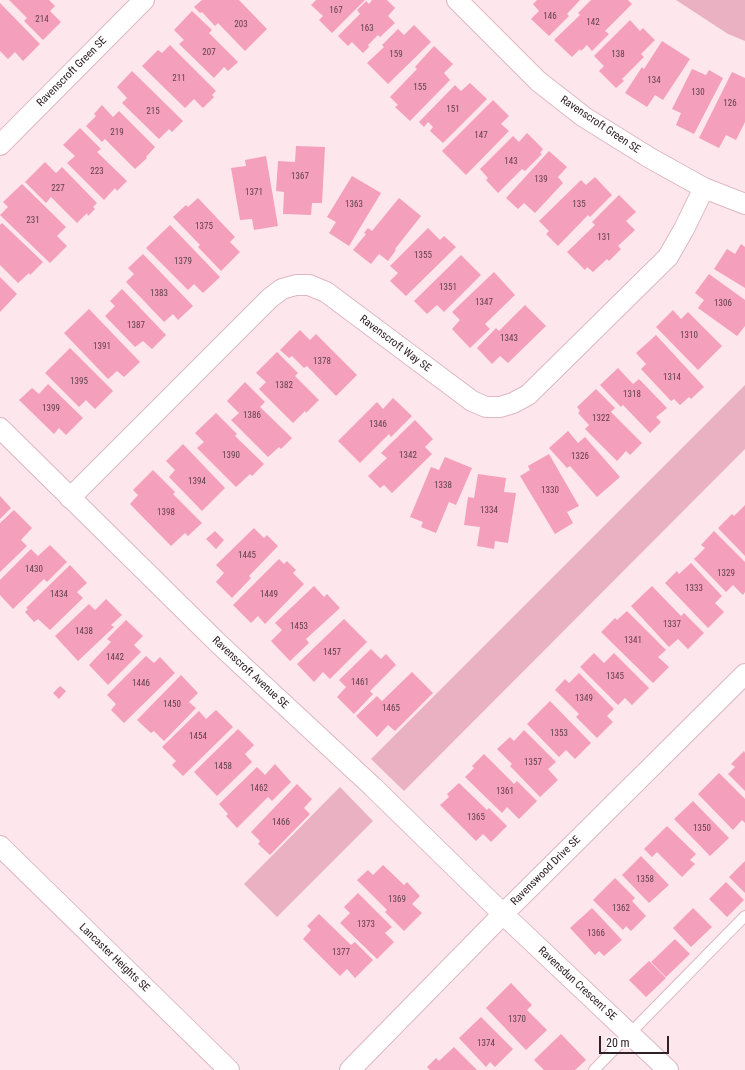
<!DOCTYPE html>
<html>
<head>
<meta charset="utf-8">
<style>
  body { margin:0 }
  #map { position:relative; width:745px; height:1070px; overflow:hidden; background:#fee6ed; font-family:"Roboto Condensed",sans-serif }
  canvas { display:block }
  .scale { position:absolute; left:599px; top:1036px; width:70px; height:18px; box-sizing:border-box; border:2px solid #2f2126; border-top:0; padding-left:5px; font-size:12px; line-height:14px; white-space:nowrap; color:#2f2126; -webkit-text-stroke:3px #fff; paint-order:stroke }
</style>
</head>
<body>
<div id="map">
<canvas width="745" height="1070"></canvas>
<div class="scale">20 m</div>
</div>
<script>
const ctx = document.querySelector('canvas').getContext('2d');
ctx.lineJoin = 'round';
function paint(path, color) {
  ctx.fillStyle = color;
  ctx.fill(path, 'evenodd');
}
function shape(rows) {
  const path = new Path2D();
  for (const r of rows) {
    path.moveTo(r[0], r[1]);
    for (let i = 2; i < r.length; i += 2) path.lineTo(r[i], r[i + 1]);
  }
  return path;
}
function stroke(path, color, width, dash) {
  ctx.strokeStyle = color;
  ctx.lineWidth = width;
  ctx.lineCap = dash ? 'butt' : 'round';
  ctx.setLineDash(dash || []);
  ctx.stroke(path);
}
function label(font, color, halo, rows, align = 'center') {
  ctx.font = font + ' "Roboto Condensed",sans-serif';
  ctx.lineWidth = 4;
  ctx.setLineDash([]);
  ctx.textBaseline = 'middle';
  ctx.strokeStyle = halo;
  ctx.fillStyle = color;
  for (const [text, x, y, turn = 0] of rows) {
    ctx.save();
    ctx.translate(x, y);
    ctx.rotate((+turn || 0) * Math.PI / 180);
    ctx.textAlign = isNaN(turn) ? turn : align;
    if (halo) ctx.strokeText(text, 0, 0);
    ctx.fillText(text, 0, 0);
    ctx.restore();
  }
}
const green = shape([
  [676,0,745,0,745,41,728,34],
  [745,385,745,449,404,791,371,759],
  [340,787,373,821,277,917,244,884]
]);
const building = shape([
  [9,0,49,0,55,6,50,11,61,22,43,40,24,21,27,18],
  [202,0,239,0,267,29,245,51,218,23,215,26,202,12,200,13,194,7],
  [316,0,365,0,332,33,319,20,323,16,311,5],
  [372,0,387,0,395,8,388,16,395,23,380,37,378,35,368,45,369,47,363,53,352,42,348,46,338,36,360,14,357,10,366,1,369,4],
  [537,0,580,0,567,14,569,16,549,36,531,19,539,11,533,4],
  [591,0,628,0,632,4,605,31,609,34,592,51,587,45,581,51,580,49,572,57,554,40,580,15,578,13],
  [0,3,40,44,23,61,15,52,8,59,0,51],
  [192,11,212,30,209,33,238,62,228,71,224,67,214,78,179,44,184,40,174,30],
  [630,20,640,31,643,28,655,40,641,54,644,57,622,79,624,81,616,88,599,71,604,66,594,56],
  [414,25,431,42,388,84,367,63,384,47,382,45,398,29,404,35],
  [662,41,690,59,663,100,655,95,647,107,625,93,642,67,644,69],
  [170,45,216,91,212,95,214,97,203,108,194,99,185,108,142,66,158,50,162,53],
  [434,46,453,64,444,73,450,80,410,121,395,107,398,105,390,97,417,69,415,67],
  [692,69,706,75,709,70,723,78,694,134,676,125,681,113,672,109],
  [132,71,183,121,172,132,169,129,159,139,122,103,127,98,117,87],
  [732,72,745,78,745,122,736,140,726,135,719,148,699,138],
  [470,83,487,99,443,143,430,131,433,127,428,122,424,127,419,122,455,85,461,91],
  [493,100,509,116,501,124,509,131,466,175,442,151],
  [102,105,113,117,119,111,155,147,146,157,147,158,135,169,105,139,102,142,86,126,96,116,94,114],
  [80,128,101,149,97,152,127,181,117,191,115,188,104,200,67,163,75,156,63,145],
  [527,133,543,149,540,153,542,154,525,171,522,169,498,193,486,180,488,178,480,169,513,136,519,142],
  [296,146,325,147,322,203,312,203,311,215,283,214,284,192,276,191,278,161,295,162],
  [549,151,567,167,558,177,563,183,535,213,524,203,518,209,506,198],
  [266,156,278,226,254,230,252,219,240,220,231,168,246,166,245,160],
  [45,162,56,173,62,167,97,203,93,207,95,209,88,216,87,213,77,223,51,197,46,203,25,182],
  [352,176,381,193,349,246,329,233,336,222,327,217],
  [595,177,612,195,590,217,588,215,558,246,546,234,549,231,539,221,581,180,586,185],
  [22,184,66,227,57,236,67,246,50,263,0,215,8,207,3,202],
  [619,195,636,212,626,221,635,230,618,246,621,249,609,261,607,259,593,272,587,267,585,270,567,252,595,225,592,222],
  [198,198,235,237,230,242,240,252,221,271,198,247,200,245,173,217,186,205,188,207],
  [399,198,421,216,395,249,396,250,388,261,379,254,371,264,353,250,366,234,364,233,368,228,372,231],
  [2,223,43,262,30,275,29,273,18,283,0,265,0,225],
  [170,225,220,277,203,293,194,284,188,290,146,248],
  [428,228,440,240,444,236,456,247,406,296,390,281,398,273,390,266],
  [741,244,745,247,745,288,714,269,727,249,735,254],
  [143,254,193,306,178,320,173,314,164,322,126,282,134,274,128,268],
  [461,255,481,275,444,312,437,305,427,314,414,301],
  [494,272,515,295,485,324,490,329,470,348,452,329,460,320,452,312],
  [709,274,745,300,745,326,737,336,698,308,704,300,695,293],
  [0,277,17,294,0,312],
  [122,289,166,335,152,349,143,341,135,347,105,316,115,306,110,301],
  [525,305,546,326,508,363,500,356,492,364,477,348,496,328,499,331],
  [89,309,140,362,124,377,117,371,108,379,64,333],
  [673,310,681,319,688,312,722,346,698,370,656,327],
  [300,330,310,340,316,334,357,375,336,396,307,366,304,368,292,356,289,358,280,350],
  [656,335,704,387,691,399,689,397,680,405,674,399,671,401,641,369,646,364,636,353],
  [70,348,113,391,95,409,86,400,79,407,45,373],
  [277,352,298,373,295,376,319,400,306,413,305,411,293,423,259,389,266,382,256,373],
  [618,368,633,384,639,379,667,408,656,417,661,422,650,433,623,405,621,407,600,385],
  [245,382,265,402,260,407,292,438,281,449,279,447,268,457,231,420,239,413,227,401],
  [48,384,83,418,66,435,59,428,54,434,19,400,32,388,39,394],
  [596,389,615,408,611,412,642,443,630,455,626,451,617,461,585,429,589,425,578,413,580,411,577,407],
  [393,398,412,416,391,437,389,434,360,463,338,441,377,402,383,409],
  [216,413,237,434,235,436,264,464,252,476,250,474,236,487,197,448,204,442,195,433],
  [415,420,433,439,425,447,432,454,392,493,384,485,380,488,368,476,387,458,381,453],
  [568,431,578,443,585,437,620,477,597,497,570,466,567,468,549,448],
  [183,444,225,488,202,511,169,477,175,470,166,461],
  [549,454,579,506,567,512,573,523,555,534,520,476,530,470,528,466],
  [445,457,472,468,456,505,449,502,436,533,421,527,423,522,410,517,431,467,439,470],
  [153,470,175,492,173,494,202,523,188,536,185,533,171,546,130,504,138,495,133,490],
  [478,474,506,478,504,492,516,493,508,543,495,541,494,549,477,546,480,527,464,525,468,497,474,498],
  [0,496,11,508,0,519],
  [745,505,745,556,718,528,732,514,734,516],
  [14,510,32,528,21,540,27,546,0,572,0,523],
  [254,528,264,538,267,535,278,546,249,576,251,578,232,598,216,582,224,573,216,565],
  [215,531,224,540,216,549,206,539],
  [714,531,745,562,745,592,743,595,733,585,726,592,694,559,705,548,701,545],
  [50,545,67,562,47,582,44,579,13,609,0,595,0,580,31,549,38,556],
  [279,559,284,564,287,561,296,570,293,573,304,584,265,624,258,616,251,623,233,605],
  [691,563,722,596,715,603,724,612,708,628,665,583,677,571,679,574],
  [70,565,87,583,77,592,83,598,50,630,38,619,34,622,25,612,28,609,26,608],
  [314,586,324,597,327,594,340,608,306,639,309,643,290,661,271,641,282,630,275,623],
  [652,586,681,616,684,613,704,633,688,649,678,639,669,647,631,606],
  [106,599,122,615,111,625,114,627,78,661,55,636,89,604,95,610],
  [627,611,666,650,658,657,669,667,653,683,601,632,615,618,617,620],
  [344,619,367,642,330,679,323,672,314,682,297,664],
  [126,620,143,636,134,645,141,652,108,685,89,665,111,642,107,639],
  [371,649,381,659,386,654,396,665,370,691,373,694,354,714,337,697,346,687,339,680],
  [594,653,604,663,614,653,649,688,632,705,625,698,618,705,580,667],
  [146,656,154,663,160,657,175,673,124,723,111,710,116,704,107,695],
  [412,672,433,693,395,731,388,725,377,737,356,716,377,696,382,701],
  [579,673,614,709,607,716,613,722,597,738,576,717,579,714,555,690,565,679,569,683],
  [181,675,198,693,189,702,196,708,164,741,154,731,151,733,137,720],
  [60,686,66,691,59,699,53,693],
  [550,701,591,743,575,759,566,750,559,757,527,724],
  [216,710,233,727,183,776,172,765,176,761,162,747,199,711,206,719],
  [238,729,254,745,245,754,252,762,217,796,194,772],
  [524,730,556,762,548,769,558,780,540,797,510,766,512,764,497,749,510,737,514,741],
  [744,751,745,753,745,791,728,774,735,767,731,764],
  [484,754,514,784,517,781,537,801,519,819,507,807,502,813,465,777,474,768,472,766],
  [275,764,291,782,272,801,268,797,237,828,226,816,228,814,219,804,257,767,265,775],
  [719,773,745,799,745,823,742,820,733,830,698,794],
  [459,783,487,810,489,808,507,826,491,842,483,834,476,841,440,805,449,797,447,794],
  [297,784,312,799,304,808,310,814,270,855,258,844,260,841,251,832],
  [693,801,729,838,710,856,674,819],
  [667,826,696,854,690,860,695,864,682,877,657,852,652,857,644,849],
  [641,856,669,885,649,903,622,875],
  [745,861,745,893,729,877],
  [383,865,404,885,407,882,420,896,412,904,422,913,404,931,385,912,387,910,357,880,368,870,373,875],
  [615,878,635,898,632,901,646,916,631,931,626,926,623,930,593,900],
  [726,882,744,900,727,917,709,899],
  [358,893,392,927,385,933,394,942,377,959,340,923,350,913,344,907],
  [592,908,622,940,604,956,599,951,595,955,570,928],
  [693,908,712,927,691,947,673,928],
  [319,914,351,945,355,942,373,960,355,978,347,969,340,976,303,939,311,930,307,926],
  [675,939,690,954,666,977,651,962],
  [649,961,666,978,646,997,629,980],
  [511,983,532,1005,527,1010,547,1030,526,1050,486,1008],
  [481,1017,513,1049,495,1067,490,1062,486,1067,459,1038],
  [561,1034,586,1060,575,1070,544,1070,534,1060],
  [454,1047,477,1070,430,1070,427,1067,436,1058,439,1061]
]);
const service = shape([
  [594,1070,745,916]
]);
const minor = shape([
  [457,0,538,81,584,117,650,158,704,188,745,204],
  [0,145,144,0],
  [0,428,219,644,373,787,503,914,668,1070],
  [70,498,270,298,282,289,296,285,309,285,326,292,472,401,486,407,500,407,513,403,528,395,668,257,684,229,704,188],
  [0,846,229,1070],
  [350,1070,503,914,745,674]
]);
const numberNames = [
  ["167",336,11],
  ["146",550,17],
  ["214",42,20],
  ["142",593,23],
  ["203",241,25],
  ["163",367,29],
  ["207",209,53],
  ["159",396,55],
  ["138",618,55],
  ["211",179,79],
  ["134",654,81],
  ["155",420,88],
  ["130",698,93],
  ["126",730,104],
  ["151",453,110],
  ["215",153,112],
  ["219",117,133],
  ["147",481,136],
  ["143",511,162],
  ["223",97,172],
  ["1367",300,177],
  ["139",541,180],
  ["227",58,189],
  ["1371",254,193],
  ["1363",354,205],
  ["135",579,205],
  ["231",33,221],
  ["1375",204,227],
  ["131",604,238],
  ["1355",423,256],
  ["1379",183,262],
  ["1351",448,288],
  ["1383",159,294],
  ["1347",484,303],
  ["1306",723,304],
  ["1387",136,326],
  ["1310",689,336],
  ["1343",509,339],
  ["1391",102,347],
  ["1378",322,362],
  ["1314",672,378],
  ["1395",79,382],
  ["1382",284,386],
  ["1318",632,395],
  ["1399",51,409],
  ["1386",252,416],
  ["1322",601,419],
  ["1346",378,425],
  ["1390",231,456],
  ["1342",408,456],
  ["1326",580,457],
  ["1394",197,482],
  ["1338",443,486],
  ["1330",550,491],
  ["1334",489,511],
  ["1398",166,513],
  ["1445",247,556],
  ["1430",34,570],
  ["1329",726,574],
  ["1333",694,589],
  ["1434",59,595],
  ["1449",269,595],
  ["1337",672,625],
  ["1453",299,627],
  ["1438",84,632],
  ["1341",633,641],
  ["1457",332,653],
  ["1442",115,658],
  ["1345",615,677],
  ["1461",360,683],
  ["1446",141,684],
  ["1349",584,699],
  ["1450",172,705],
  ["1465",391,709],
  ["1353",559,734],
  ["1454",198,737],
  ["1357",533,763],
  ["1458",223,767],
  ["1462",259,789],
  ["1361",505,792],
  ["1365",476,818],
  ["1466",281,823],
  ["1350",702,829],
  ["1358",645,880],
  ["1369",397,900],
  ["1362",621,909],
  ["1373",366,925],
  ["1366",596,934],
  ["1377",341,953],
  ["1370",517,1020],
  ["1374",486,1044]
];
const streetNames = [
  ["Ravenscroft Green SE",72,72,-45],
  ["Ravenscroft Green SE",600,125,34],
  ["Ravenscroft Way SE",395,344,37],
  ["Ravenscroft Avenue SE",250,673,43],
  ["Ravenswood Drive SE",546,871,-45],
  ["Lancaster Heights SE",114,958,44],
  ["Ravensdun Crescent SE",577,984,43]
];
paint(green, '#eab1c3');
paint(building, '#f49fbc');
stroke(service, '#ddb7c3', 12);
stroke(minor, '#ddb7c3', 22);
stroke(service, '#fff', 10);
stroke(minor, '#fff', 20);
label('9px', '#60404c', null, numberNames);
label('11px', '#2f2126', '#fff', streetNames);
</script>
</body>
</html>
